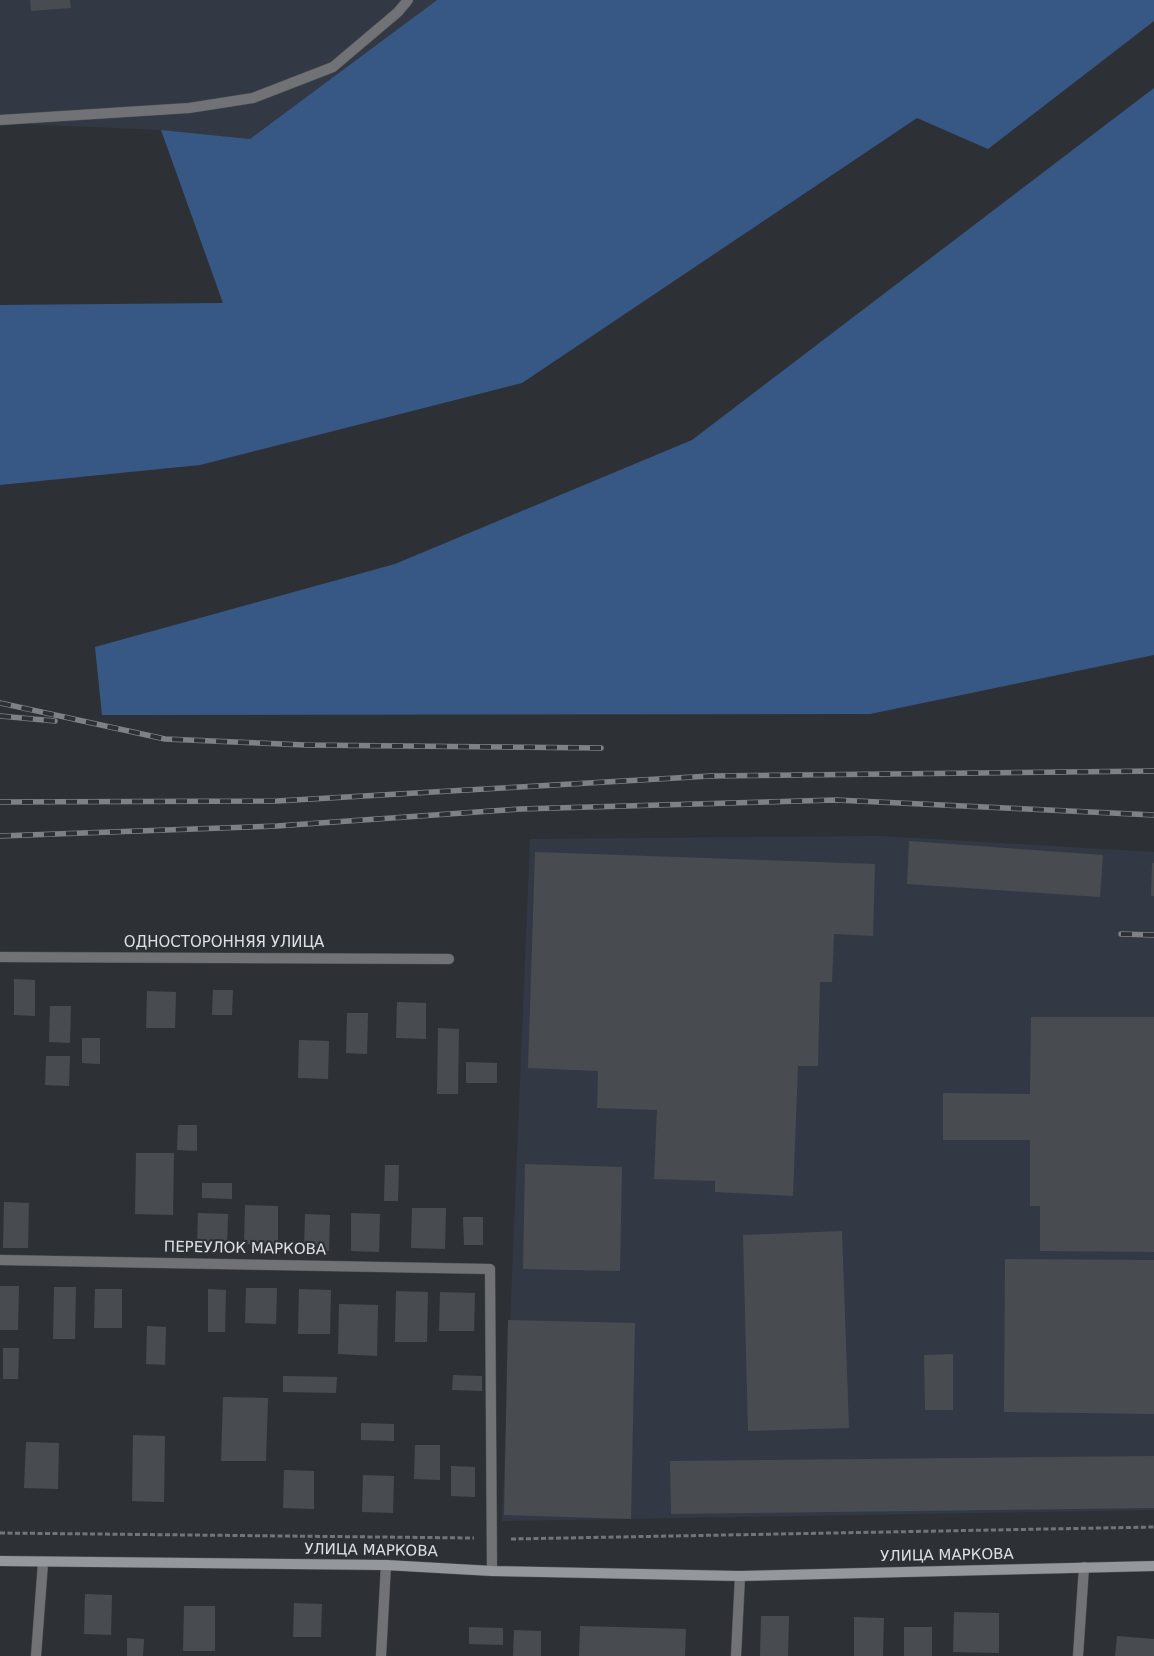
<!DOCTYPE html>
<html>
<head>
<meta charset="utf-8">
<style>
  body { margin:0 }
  canvas { display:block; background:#2d3136 }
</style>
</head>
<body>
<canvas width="1154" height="1656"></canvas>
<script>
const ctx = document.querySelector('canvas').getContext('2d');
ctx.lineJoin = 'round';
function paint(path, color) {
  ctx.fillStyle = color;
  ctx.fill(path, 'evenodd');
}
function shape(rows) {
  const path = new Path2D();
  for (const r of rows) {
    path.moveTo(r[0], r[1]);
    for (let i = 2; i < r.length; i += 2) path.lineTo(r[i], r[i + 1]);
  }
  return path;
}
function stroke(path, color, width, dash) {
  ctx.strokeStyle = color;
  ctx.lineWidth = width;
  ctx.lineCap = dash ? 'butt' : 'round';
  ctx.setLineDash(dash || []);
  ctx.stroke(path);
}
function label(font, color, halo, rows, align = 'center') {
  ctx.font = font + ' "DejaVu Sans",sans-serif';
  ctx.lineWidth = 4.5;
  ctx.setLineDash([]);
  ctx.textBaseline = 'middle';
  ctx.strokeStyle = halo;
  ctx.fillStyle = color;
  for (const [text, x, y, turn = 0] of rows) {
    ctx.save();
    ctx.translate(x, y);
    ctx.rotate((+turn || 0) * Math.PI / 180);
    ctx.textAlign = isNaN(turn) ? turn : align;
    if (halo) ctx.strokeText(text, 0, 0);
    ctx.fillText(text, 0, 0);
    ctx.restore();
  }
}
const built = shape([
  [0,0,437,0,250,139,161,130,0,123],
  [880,836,1154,852,1154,1510,502,1521,530,839]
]);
const forest = shape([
  [437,0,1154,0,1154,21,988,149,917,118,522,383,200,465,0,485,0,305,223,303,161,130,250,139],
  [1154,88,1154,655,870,714,102,715,95,647,395,564,692,440]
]);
const building = shape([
  [30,0,70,0,71,8,31,11],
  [909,841,1103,855,1100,897,907,884],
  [535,852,875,864,873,936,834,934,832,982,820,982,818,1066,798,1066,793,1196,715,1192,715,1181,654,1179,657,1110,597,1108,598,1071,528,1068],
  [1152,863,1154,863,1154,896,1151,896],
  [14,979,35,980,35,1016,14,1015],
  [213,990,233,990,232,1015,212,1015],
  [147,991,176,992,175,1028,146,1028],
  [397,1002,426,1003,426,1039,396,1038],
  [50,1006,71,1006,70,1043,49,1042],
  [347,1013,368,1013,367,1054,346,1053],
  [1031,1017,1154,1017,1154,1252,1040,1251,1040,1206,1030,1206,1030,1140,943,1140,943,1093,1030,1094],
  [438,1028,459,1029,458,1094,437,1094],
  [82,1038,100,1038,100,1064,82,1063],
  [299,1040,329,1041,328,1079,298,1078],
  [46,1056,70,1056,69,1086,45,1085],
  [466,1062,497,1063,497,1083,466,1083],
  [178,1125,197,1125,197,1151,177,1150],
  [136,1153,174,1153,173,1215,135,1214],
  [525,1164,622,1167,620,1271,523,1269],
  [385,1165,399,1165,398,1201,384,1201],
  [202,1183,232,1183,232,1199,202,1198],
  [4,1202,29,1203,28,1248,3,1248],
  [245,1205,278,1206,278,1245,244,1244],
  [412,1208,446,1208,445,1249,411,1248],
  [198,1213,228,1214,227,1246,197,1245],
  [351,1213,380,1214,379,1252,351,1251],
  [305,1214,330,1215,329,1251,304,1250],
  [463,1217,483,1217,483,1245,464,1245],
  [842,1231,849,1428,748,1431,743,1235],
  [1005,1259,1154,1260,1154,1414,1004,1412],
  [0,1286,19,1286,18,1330,0,1330],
  [54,1287,76,1287,75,1339,53,1339],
  [246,1288,277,1288,276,1324,245,1323],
  [95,1289,122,1289,122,1328,94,1328],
  [208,1289,226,1290,225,1332,208,1332],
  [299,1289,331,1290,330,1334,298,1334],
  [396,1291,428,1292,427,1342,395,1342],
  [440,1292,475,1293,474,1331,439,1331],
  [339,1304,378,1305,377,1356,338,1354],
  [508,1320,635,1323,631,1519,504,1515],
  [147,1326,166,1327,165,1365,146,1364],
  [3,1348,19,1348,18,1379,3,1379],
  [953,1354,953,1410,925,1410,924,1355],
  [453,1375,482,1376,482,1391,452,1390],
  [283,1376,337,1377,336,1393,283,1392],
  [223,1397,268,1398,266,1461,221,1461],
  [361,1423,394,1424,394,1441,361,1440],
  [133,1435,165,1436,164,1502,132,1501],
  [26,1442,59,1443,58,1489,24,1488],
  [415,1445,440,1445,440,1480,414,1479],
  [1154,1456,1154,1508,671,1514,670,1461],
  [451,1466,475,1467,475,1497,451,1496],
  [284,1470,314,1471,314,1509,283,1508],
  [363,1475,394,1476,393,1513,362,1512],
  [85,1594,112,1595,111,1635,84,1634],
  [294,1603,322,1604,321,1637,293,1637],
  [184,1606,215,1606,215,1651,183,1651],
  [954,1612,999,1613,999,1653,953,1652],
  [761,1616,789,1616,788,1656,760,1656],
  [854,1617,884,1618,883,1656,854,1656],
  [580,1626,686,1629,685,1656,579,1656],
  [469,1627,503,1628,503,1645,469,1644],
  [904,1627,932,1627,932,1656,904,1656],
  [514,1630,541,1631,541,1656,513,1656],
  [1117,1636,1154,1639,1154,1656,1115,1656],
  [127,1638,144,1639,143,1656,127,1656]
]);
const path = shape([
  [0,1533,474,1538],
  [511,1539,1154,1527]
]);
const service = shape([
  [0,120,189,108,253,98,333,67,398,12,408,0],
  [0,957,449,959],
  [0,1260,490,1269,492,1571],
  [36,1656,43,1563],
  [381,1656,386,1565],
  [736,1656,740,1576],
  [1078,1656,1084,1567]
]);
const secondary = shape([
  [0,1561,386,1565,492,1571,740,1576,1154,1566]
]);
const rail = shape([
  [0,703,165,739,305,745,601,748],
  [0,716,55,721],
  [0,802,277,801,710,776,1154,771],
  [0,836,277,826,520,809,836,800,1154,815],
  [1121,934,1154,935]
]);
const streetNames = [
  ["ОДНОСТОРОННЯЯ УЛИЦА",224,943],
  ["ПЕРЕУЛОК МАРКОВА",245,1249,1],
  ["УЛИЦА МАРКОВА",371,1551,1],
  ["УЛИЦА МАРКОВА",947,1556,-1]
];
paint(built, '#323944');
paint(forest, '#375885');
paint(building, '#484c51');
stroke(service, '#494d52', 11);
stroke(secondary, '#494d52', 11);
stroke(path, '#717579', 3, [5, 2.5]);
stroke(service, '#707275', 10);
stroke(secondary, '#94979b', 10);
stroke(rail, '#7e8185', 5.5);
stroke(rail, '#2d3136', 4, [11]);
label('15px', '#dee1e4', '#2d3136', streetNames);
</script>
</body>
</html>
